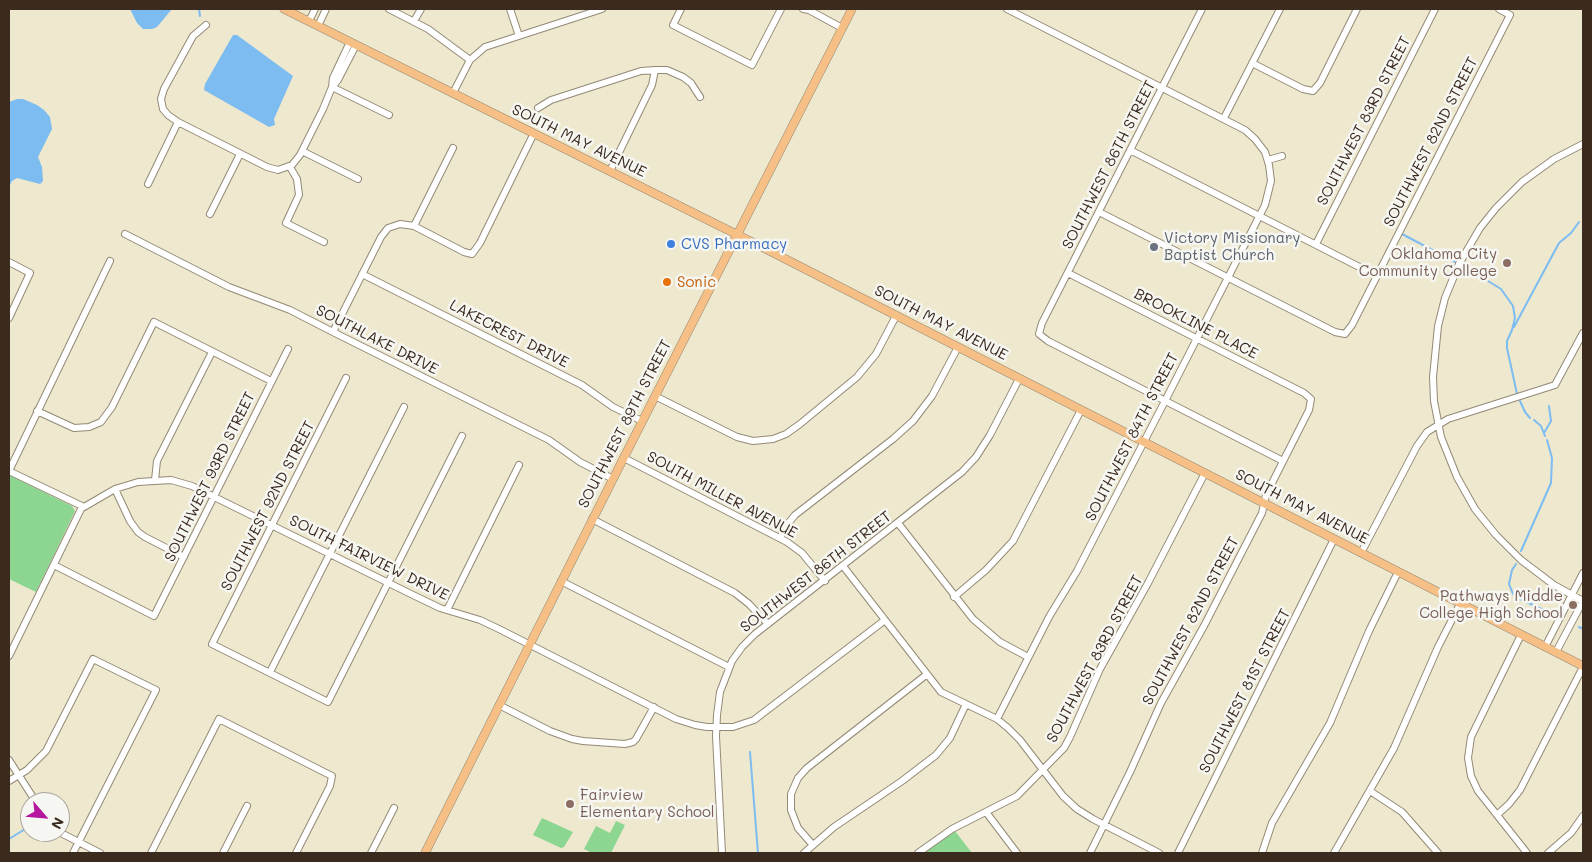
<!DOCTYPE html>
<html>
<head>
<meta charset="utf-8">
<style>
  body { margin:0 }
  #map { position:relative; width:1592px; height:862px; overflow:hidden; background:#ede8ce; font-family:Mali,sans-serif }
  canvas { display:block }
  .frame { position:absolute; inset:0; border:10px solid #3b2a1e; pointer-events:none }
  .north { position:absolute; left:20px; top:792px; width:50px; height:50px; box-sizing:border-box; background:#f6f6f2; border:1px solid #aba49d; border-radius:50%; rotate:117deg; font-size:14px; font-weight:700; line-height:20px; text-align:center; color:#3b2a1e }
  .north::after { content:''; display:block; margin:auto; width:18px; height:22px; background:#b5179e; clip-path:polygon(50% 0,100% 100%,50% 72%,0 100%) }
</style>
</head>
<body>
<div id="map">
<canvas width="1592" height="862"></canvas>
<div class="frame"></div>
<div class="north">N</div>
</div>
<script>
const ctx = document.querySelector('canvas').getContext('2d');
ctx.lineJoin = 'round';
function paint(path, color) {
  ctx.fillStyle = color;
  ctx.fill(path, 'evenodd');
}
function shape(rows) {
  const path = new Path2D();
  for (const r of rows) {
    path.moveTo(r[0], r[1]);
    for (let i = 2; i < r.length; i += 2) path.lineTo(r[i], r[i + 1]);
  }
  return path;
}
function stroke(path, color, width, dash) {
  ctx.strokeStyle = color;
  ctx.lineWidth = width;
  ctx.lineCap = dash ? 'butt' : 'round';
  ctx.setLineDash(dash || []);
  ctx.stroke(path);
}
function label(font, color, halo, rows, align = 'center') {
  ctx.font = font + ' Mali,sans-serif';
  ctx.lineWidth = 5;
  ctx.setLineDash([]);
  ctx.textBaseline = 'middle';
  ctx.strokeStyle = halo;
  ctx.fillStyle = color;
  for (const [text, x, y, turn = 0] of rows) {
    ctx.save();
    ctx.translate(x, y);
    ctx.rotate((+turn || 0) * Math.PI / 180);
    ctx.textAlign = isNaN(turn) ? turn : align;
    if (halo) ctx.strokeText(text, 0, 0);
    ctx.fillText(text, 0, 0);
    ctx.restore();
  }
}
const green = shape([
  [9,475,72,506,75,511,36,592,9,579],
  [542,818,573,832,564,847,561,848,533,835],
  [616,821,625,825,611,853,592,853,584,849,596,826,610,833],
  [955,831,972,853,923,853,944,838]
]);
const water = shape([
  [130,9,172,9,157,27,152,29,143,29,137,23],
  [233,35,237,35,293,76,274,119,275,125,269,127,204,90,205,84],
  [17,99,23,99,37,105,44,110,50,117,52,129,38,157,42,167,43,181,40,184,17,178,12,181,9,187,9,102]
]);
const stream = shape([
  [199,9,200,16],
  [1402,234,1457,263],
  [1462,265,1501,289,1513,306,1515,318,1512,330,1507,341,1507,348,1517,394],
  [1514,327,1559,243,1571,233,1579,222],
  [1520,401,1525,412,1530,418],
  [1534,420,1541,426,1545,436],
  [1544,433,1551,421,1549,406],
  [1521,551,1551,483,1552,458,1547,440],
  [1516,564,1512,570,1509,584,1513,594,1518,598,1552,614],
  [1579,627,1583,629],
  [750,752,758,853],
  [9,839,30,826]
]);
const minor = shape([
  [389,9,428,29,470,60],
  [510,9,519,36],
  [681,9,673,25,752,65,781,9],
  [803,9,809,10,842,28],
  [1202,9,1042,323,1039,334,1048,341,1283,461],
  [309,21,315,9],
  [414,21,421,9],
  [206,25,193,36,164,89,161,99,163,109,168,115,178,122,267,167,278,170,292,165,300,155,323,109,332,87,333,78,350,42],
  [318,26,326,9],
  [1252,63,1303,89,1313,91,1320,83,1357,9],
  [332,87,389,115],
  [332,87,338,80,356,45],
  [453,93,470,60,485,47,602,9],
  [538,108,551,100,641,71,655,70,667,70,683,77,691,83,700,97],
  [1224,118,1280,9],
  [1583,144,1554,159,1522,182,1496,208,1480,228,1459,264,1445,298,1438,326,1433,377,1434,401,1441,437,1457,477,1475,509,1496,535,1521,560,1554,585,1583,601],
  [1130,150,1377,276],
  [302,151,358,179],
  [1268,160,1282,156],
  [290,167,297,179,299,195,286,223,324,242],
  [610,171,652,85,655,70],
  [148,184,178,122],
  [1099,212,1335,332,1345,334,1352,325,1510,15,1499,9],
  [210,214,240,154],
  [414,226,453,148],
  [125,234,229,287,290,310,333,332,549,440,580,462,613,479],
  [1316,244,1435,9],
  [9,262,30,273,9,318],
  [1068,273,1304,393,1311,399,1309,410,1266,495,1262,513,1204,626,1161,703,1130,772,1090,853],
  [362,274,582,385,613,407,642,421],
  [333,332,381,237,388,228,400,224,414,226,464,252,472,254,480,243,534,133],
  [346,378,212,644,328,702,462,436],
  [655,396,737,437,753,441,773,439,786,434,800,424,857,377,876,354,896,316],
  [37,411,74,428,89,427,101,422,112,407,154,322,271,381],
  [624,458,787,542,802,553,825,581],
  [9,471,84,507,115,489,138,482,171,480,192,486,413,595,440,608,480,620,499,629,676,719,695,725,707,727,733,727,754,720,885,620],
  [9,471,110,261],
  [155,480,157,461,212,352],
  [115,489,130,521,138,532,145,537,184,557],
  [592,519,735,593,749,604,768,624],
  [898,523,973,619,1000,642,1028,657],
  [780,538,786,526,795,515,893,439,913,421,932,396,958,347],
  [1361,553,1417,446,1427,432,1448,419,1555,385,1583,333],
  [54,565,154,616,288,349],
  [843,566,941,692,997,719,1008,728,1020,740,1063,796,1077,809,1093,819,1159,853],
  [561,581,729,667],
  [954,597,986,570,1013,541,1081,410],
  [447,610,519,465],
  [1521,635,1471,737,1468,758,1471,776,1478,791,1527,853],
  [1545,647,1583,573],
  [1556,652,1583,601],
  [9,656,82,507],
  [270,672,404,407],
  [499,705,550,731,572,739,583,741,625,744,633,742,636,739,654,707],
  [997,719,1049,617,1077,571,1165,401,1265,205,1271,181,1269,165,1265,152,1255,139,1245,130,1007,9],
  [9,760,36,802],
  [9,781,27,770,46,751,93,659,156,690,73,853],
  [1370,791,1402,812,1438,853],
  [986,812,1017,853],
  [1498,814,1509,804,1520,790,1583,667],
  [59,832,100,853],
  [812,844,798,828,791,810,791,794,798,778,807,768,926,675],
  [151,853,219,719,332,776,330,786,296,853],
  [223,853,247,806],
  [371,853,394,808],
  [722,853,716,736,717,715,720,692,732,661,742,647,755,634,962,472,976,457,990,435,1019,379],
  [804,853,834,827,902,781,936,755,950,738,966,704],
  [918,853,952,829,1017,796,1064,748,1070,737,1100,669,1148,583,1205,473],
  [1178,853,1334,539],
  [1262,853,1272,823,1330,723,1369,631,1398,572],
  [1334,853,1394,748,1438,647,1460,604],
  [1548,853,1571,833,1583,816]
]);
const major = shape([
  [284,9,760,246,1583,666],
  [425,853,613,479,852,9]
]);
const markers = [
  [671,244,5,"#3f7fe0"],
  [1154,247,5,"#6b7280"],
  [1507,263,5,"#8d6e63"],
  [667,282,5,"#e8710a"],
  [1573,605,5,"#8d6e63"],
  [570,804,5,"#8d6e63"]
];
const streetNames = [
  ["SOUTHWEST 83RD STREET",1364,121,-63],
  ["SOUTH MAY AVENUE",579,141,26],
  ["SOUTHWEST 82ND STREET",1431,142,-63],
  ["SOUTHWEST 86TH STREET",1109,165,-63],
  ["SOUTH MAY AVENUE",941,323,27],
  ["BROOKLINE PLACE",1196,324,27],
  ["LAKECREST DRIVE",509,334,27],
  ["SOUTHLAKE DRIVE",377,340,27],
  ["SOUTHWEST 89TH STREET",625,424,-63],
  ["SOUTHWEST 84TH STREET",1132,437,-63],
  ["SOUTHWEST 93RD STREET",210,477,-64],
  ["SOUTH MILLER AVENUE",722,495,28],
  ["SOUTHWEST 92ND STREET",268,506,-63],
  ["SOUTH MAY AVENUE",1302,507,27],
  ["SOUTH FAIRVIEW DRIVE",369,558,26],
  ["SOUTHWEST 86TH STREET",816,572,-38],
  ["SOUTHWEST 82ND STREET",1191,621,-62],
  ["SOUTHWEST 83RD STREET",1095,659,-62],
  ["SOUTHWEST 81ST STREET",1245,691,-63]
];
const worshipNames = [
  ["Victory Missionary",1164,238],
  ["Baptist Church",1164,255]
];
const shopNames = [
  ["CVS Pharmacy",681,244]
];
const educationNames = [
  ["Oklahoma City",1497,254],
  ["Community College",1497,271],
  ["Pathways Middle",1563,596],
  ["College High School",1563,613],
  ["Fairview",580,795,"left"],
  ["Elementary School",580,812,"left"]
];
const foodNames = [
  ["Sonic",677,282]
];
paint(green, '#8cd692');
paint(water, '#7dbcf1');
stroke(stream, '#7dbcf1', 2);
stroke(minor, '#948976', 8);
stroke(major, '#948976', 9);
stroke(minor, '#fff', 6);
stroke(major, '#f5bf86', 8);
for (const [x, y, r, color] of markers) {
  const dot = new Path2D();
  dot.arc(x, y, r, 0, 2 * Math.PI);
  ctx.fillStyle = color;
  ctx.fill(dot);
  stroke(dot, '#f6f6f2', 2);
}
label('15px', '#3b2a1e', '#f6f6f2', streetNames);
label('15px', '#5b616d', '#f6f6f2', worshipNames, 'left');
label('15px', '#366cbe', '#f6f6f2', shopNames, 'left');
label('15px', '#785e54', '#f6f6f2', educationNames, 'right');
label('15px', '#c56008', '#f6f6f2', foodNames, 'left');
</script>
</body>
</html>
